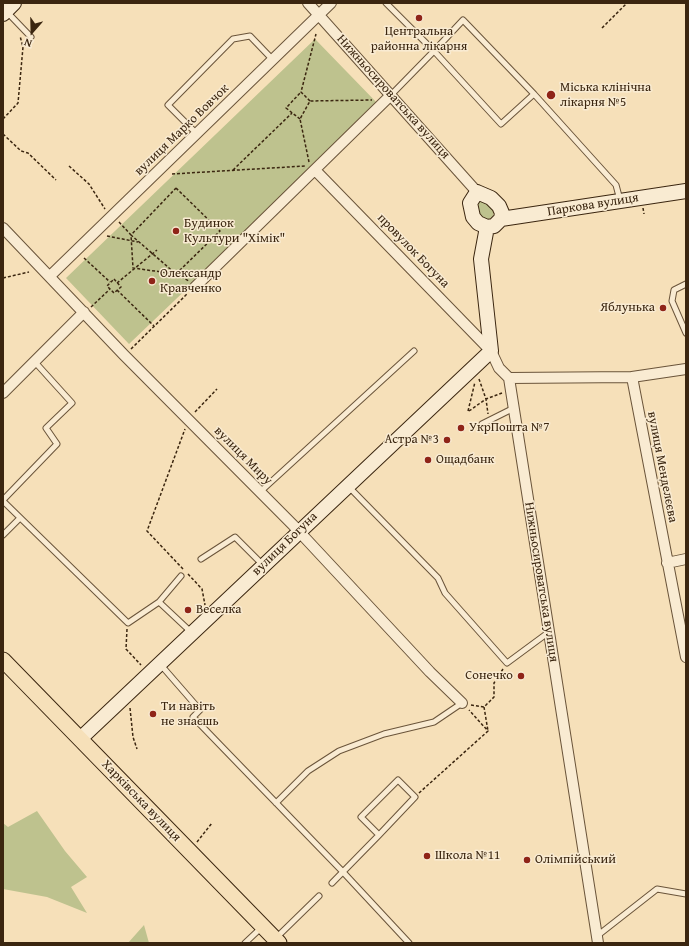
<!DOCTYPE html>
<html>
<head>
<meta charset="utf-8">
<style>
  body { margin:0 }
  #map { position:relative; width:689px; height:946px; overflow:hidden; background:#f6e0b9; font-family:"Gentium Book Plus",serif }
  canvas { display:block }
  .frame { position:absolute; inset:0; border:4px solid #3b2610; pointer-events:none }
  .north { position:absolute; left:12px; top:12px; width:40px; height:40px; -webkit-text-stroke:3px #f9ebd2; paint-order:stroke; rotate:200deg; font-size:11px; font-weight:700; line-height:16px; text-align:center; color:#3b2610 }
  .north::after { content:''; display:block; margin:auto; width:14px; height:18px; background:#3b2610; clip-path:polygon(50% 0,100% 100%,50% 72%,0 100%) }
</style>
</head>
<body>
<div id="map">
<canvas width="689" height="946"></canvas>
<div class="frame"></div>
<div class="north">N</div>
</div>
<script>
const ctx = document.querySelector('canvas').getContext('2d');
ctx.lineJoin = 'round';
function paint(path, color) {
  ctx.fillStyle = color;
  ctx.fill(path, 'evenodd');
}
function shape(rows) {
  const path = new Path2D();
  for (const r of rows) {
    path.moveTo(r[0], r[1]);
    for (let i = 2; i < r.length; i += 2) path.lineTo(r[i], r[i + 1]);
  }
  return path;
}
function stroke(path, color, width, dash) {
  ctx.strokeStyle = color;
  ctx.lineWidth = width;
  ctx.lineCap = dash ? 'butt' : 'round';
  ctx.setLineDash(dash || []);
  ctx.stroke(path);
}
function label(font, color, halo, rows, align = 'center') {
  ctx.font = font + ' "Gentium Book Plus",serif';
  ctx.lineWidth = 3;
  ctx.setLineDash([]);
  ctx.textBaseline = 'middle';
  ctx.strokeStyle = halo;
  ctx.fillStyle = color;
  for (const [text, x, y, turn = 0] of rows) {
    ctx.save();
    ctx.translate(x, y);
    ctx.rotate((+turn || 0) * Math.PI / 180);
    ctx.textAlign = isNaN(turn) ? turn : align;
    if (halo) ctx.strokeText(text, 0, 0);
    ctx.fillText(text, 0, 0);
    ctx.restore();
  }
}
const green = shape([
  [315,39,379,105,129,344,66,278],
  [483,199,494,211,493,216,489,219,483,219,479,216,478,200],
  [37,811,65,851,87,877,71,887,87,913,47,897,3,889,3,823,8,827],
  [144,925,149,943,128,943]
]);
const path = shape([
  [602,28,627,3],
  [310,101,301,92,316,34],
  [3,119,18,103,23,47,20,36],
  [300,119,286,108,301,92],
  [3,134,21,151,28,153,56,180],
  [309,162,300,119,310,101,372,100],
  [69,166,89,184,105,209],
  [233,170,292,113],
  [172,174,305,166],
  [176,188,220,231,176,274,131,235,176,188],
  [643,208,644,214],
  [119,222,131,235,133,268,176,274,189,281],
  [107,236,138,242],
  [84,258,110,282],
  [3,278,29,272],
  [114,279,121,287,114,293,107,286,114,279],
  [117,283,157,250],
  [117,290,154,326],
  [91,307,110,289],
  [131,349,188,293],
  [479,379,486,399,488,414],
  [468,411,475,382],
  [469,411,486,399,502,393],
  [195,412,217,389],
  [183,569,147,531,185,429],
  [188,574,202,589,205,605],
  [127,629,126,649,141,665],
  [471,705,484,707,494,697,494,683,503,669],
  [484,707,488,731],
  [130,708,133,737,137,749],
  [419,793,488,731,469,710],
  [197,842,212,823]
]);
const service = shape([
  [386,3,434,51,463,20,534,94],
  [7,12,31,37],
  [391,95,434,51,501,124,534,94,616,185,620,200],
  [197,134,168,105,233,39,250,36,273,60],
  [686,284,674,290,672,301,686,333],
  [482,424,514,408],
  [348,486,438,578,445,593,507,663,549,632],
  [260,492,414,351],
  [3,500,57,444,46,428,72,403,34,361],
  [3,501,128,623,159,602,191,632],
  [3,535,20,518],
  [201,559,235,537,263,565],
  [159,602,181,576],
  [160,664,200,710,193,717,343,872,409,943],
  [276,803,308,771,339,751,384,734,434,722,462,703],
  [332,883,379,835,415,797,398,780,361,817,379,835],
  [597,936,657,889,686,894],
  [277,937,319,896],
  [245,943,262,927]
]);
const minor = shape([
  [308,3,477,192],
  [315,170,491,351,499,368,509,378,598,943],
  [3,228,124,355,293,525,430,672,462,703],
  [50,276,331,3],
  [195,287,391,95],
  [632,377,686,657],
  [509,378,632,377,686,369],
  [3,393,84,312],
  [667,563,686,559]
]);
const secondary = shape([
  [3,14,14,3],
  [477,192,491,198,499,206,502,213,501,219,494,226,487,227,478,223,473,217,470,203,477,192],
  [501,219,686,191],
  [80,739,491,351,481,259,487,227]
]);
const primary = shape([
  [3,660,279,943]
]);
const markers = [
  [419,18,4,"#8f2418"],
  [551,95,5,"#8f2418"],
  [176,231,4,"#8f2418"],
  [152,281,4,"#8f2418"],
  [663,308,4,"#8f2418"],
  [461,428,4,"#8f2418"],
  [447,440,4,"#8f2418"],
  [428,460,4,"#8f2418"],
  [188,610,4,"#8f2418"],
  [521,676,4,"#8f2418"],
  [153,714,4,"#8f2418"],
  [427,856,4,"#8f2418"],
  [527,860,4,"#8f2418"]
];
const poiNames = [
  ["Центральна",419,32,"center"],
  ["районна лікарня",419,47,"center"],
  ["Міська клінічна",560,88],
  ["лікарня №5",560,103],
  ["Будинок",184,224],
  ["Культури \"Хімік\"",184,239],
  ["Олександр",160,274],
  ["Кравченко",160,289],
  ["Яблунька",655,308,"right"],
  ["УкрПошта №7",469,428],
  ["Астра №3",439,440,"right"],
  ["Ощадбанк",436,460],
  ["Веселка",196,610],
  ["Сонечко",513,676,"right"],
  ["Ти навіть",161,707],
  ["не знаєшь",161,722],
  ["Школа №11",435,856],
  ["Олімпійський",535,860]
];
const streetNames = [
  ["Нижньосироватська вулиця",393,97,48],
  ["вулиця Марко Вовчок",182,130,-44],
  ["Паркова вулиця",593,205,-9],
  ["провулок Богуна",413,251,46],
  ["вулиця Миру",243,456,45],
  ["вулиця Менделєєва",662,467,79],
  ["вулиця Богуна",285,544,-44],
  ["Нижньосироватська вулиця",541,582,81],
  ["Харківська вулиця",141,801,46]
];
paint(green, '#bec28e');
stroke(service, '#6a543a', 7);
stroke(minor, '#6a543a', 12);
stroke(secondary, '#3b2610', 16);
stroke(primary, '#3b2610', 17);
stroke(path, '#3b2610', 1.5, [3, 2]);
stroke(service, '#f9ebd2', 5);
stroke(minor, '#f9ebd2', 10);
stroke(secondary, '#f9ebd2', 14);
stroke(primary, '#f6e0b9', 15);
for (const [x, y, r, color] of markers) {
  const dot = new Path2D();
  dot.arc(x, y, r, 0, 2 * Math.PI);
  ctx.fillStyle = color;
  ctx.fill(dot);
  stroke(dot, '#f9ebd2', 1.5);
}
label('13px', '#3b2610', '#f9ebd2', poiNames, 'left');
label('13px', '#3b2610', '#f9ebd2', streetNames);
</script>
</body>
</html>
